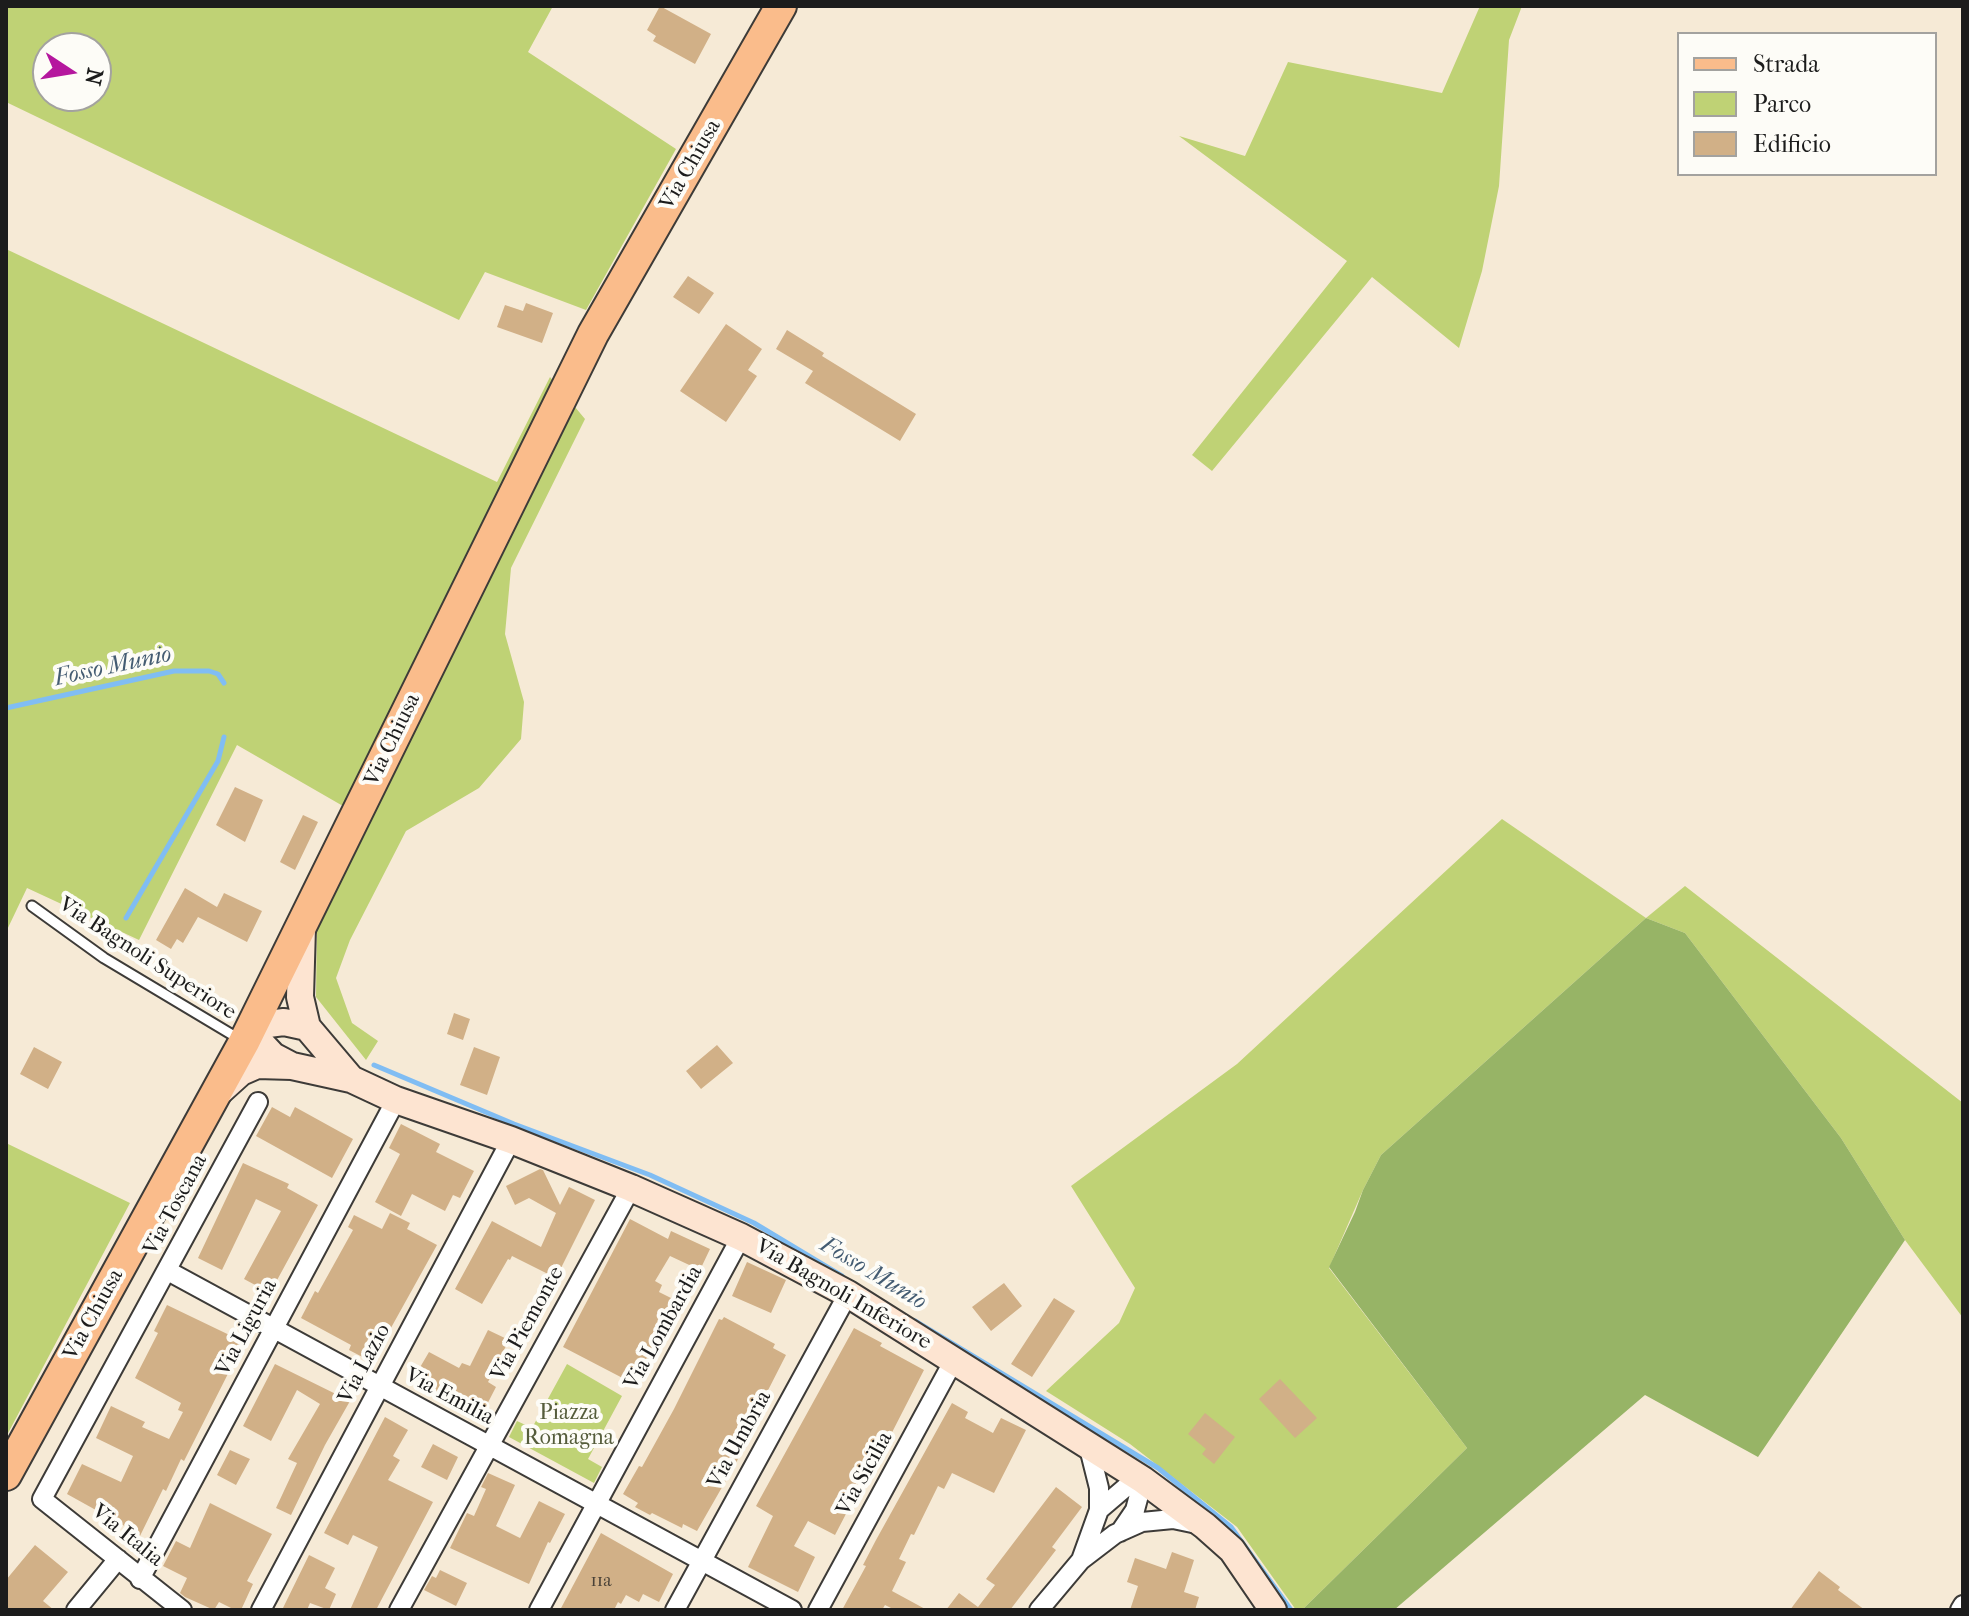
<!DOCTYPE html>
<html>
<head>
<meta charset="utf-8">
<style>
  body { margin:0 }
  #map { position:relative; width:1969px; height:1616px; overflow:hidden; background:#f6ead6; font-family:"IM FELL French Canon",serif }
  canvas { display:block }
  .frame { position:absolute; inset:0; border:8px solid #1c1c1c; pointer-events:none }
  .legend { position:absolute; left:1677px; top:32px; width:260px; height:144px; box-sizing:border-box; background:#fdfcf7; border:2px solid #a3a29f; margin:0; padding:10px 14px; list-style:none; font-size:24px; color:#1c1c1c }
  .legend li { display:flex; align-items:center; gap:16px; height:40px }
  .legend b { width:40px; border:2px solid #a3a29f }
  .north { position:absolute; left:32px; top:32px; width:80px; height:80px; box-sizing:border-box; background:#fdfcf7; border:2px solid #a3a29f; border-radius:50%; rotate:102deg; font-size:22px; font-weight:700; line-height:32px; text-align:center; color:#1c1c1c }
  .north::after { content:''; display:block; margin:auto; width:28px; height:36px; background:#b5179e; clip-path:polygon(50% 0,100% 100%,50% 72%,0 100%) }
</style>
</head>
<body>
<div id="map">
<canvas width="1969" height="1616"></canvas>
<div class="frame"></div>
<ul class="legend">
<li><b style="height:10px;background:#fabc8b"></b>Strada</li>
<li><b style="height:22px;background:#bfd275"></b>Parco</li>
<li><b style="height:22px;background:#d1b087"></b>Edificio</li>
</ul>
<div class="north">N</div>
</div>
<script>
const ctx = document.querySelector('canvas').getContext('2d');
ctx.lineJoin = 'round';
function paint(path, color) {
  ctx.fillStyle = color;
  ctx.fill(path, 'evenodd');
}
function shape(rows) {
  const path = new Path2D();
  for (const r of rows) {
    path.moveTo(r[0], r[1]);
    for (let i = 2; i < r.length; i += 2) path.lineTo(r[i], r[i + 1]);
  }
  return path;
}
function stroke(path, color, width, dash) {
  ctx.strokeStyle = color;
  ctx.lineWidth = width;
  ctx.lineCap = dash ? 'butt' : 'round';
  ctx.setLineDash(dash || []);
  ctx.stroke(path);
}
function label(font, color, halo, rows, align = 'center') {
  ctx.font = font + ' "IM FELL French Canon",serif';
  ctx.lineWidth = 8;
  ctx.setLineDash([]);
  ctx.textBaseline = 'middle';
  ctx.strokeStyle = halo;
  ctx.fillStyle = color;
  for (const [text, x, y, turn = 0] of rows) {
    ctx.save();
    ctx.translate(x, y);
    ctx.rotate((+turn || 0) * Math.PI / 180);
    ctx.textAlign = isNaN(turn) ? turn : align;
    if (halo) ctx.strokeText(text, 0, 0);
    ctx.fillText(text, 0, 0);
    ctx.restore();
  }
}
const green = shape([
  [6,6,553,6,528,52,676,149,586,310,485,272,459,320,6,102],
  [48,48,96,48,96,96,48,96],
  [1480,6,1522,6,1509,40,1499,186,1482,271,1459,348,1372,277,1212,471,1192,455,1347,261,1179,136,1245,156,1288,62,1442,93],
  [6,249,497,482,550,377,585,419,511,568,505,634,524,702,521,739,479,788,406,831,350,940,336,978,352,1023,378,1041,366,1060,316,997,317,921,369,821,237,745,139,940,27,888,6,932],
  [1502,819,1646,918,1685,886,1963,1103,1963,1318,1905,1240,1841,1138,1685,933,1646,918,1381,1155,1363,1190,1329,1268,1467,1448,1302,1610,1296,1610,1237,1527,1130,1444,1046,1391,1119,1323,1135,1288,1071,1186,1237,1064],
  [6,1143,130,1203,6,1437],
  [567,1364,622,1396,588,1459,602,1467,594,1483,509,1437,517,1421,532,1428]
]);
const forest = shape([
  [1646,918,1685,933,1841,1138,1905,1240,1758,1457,1645,1395,1394,1610,1302,1610,1467,1448,1329,1267,1355,1212,1363,1190,1381,1155]
]);
const stream = shape([
  [6,708,174,671,209,671,218,674,224,683],
  [126,918,218,761,224,737],
  [374,1065,514,1124,650,1175,754,1223,842,1276],
  [915,1321,1158,1468,1231,1527,1291,1610]
]);
const building = shape([
  [660,6,711,34,695,64,653,41,656,36,647,30],
  [688,276,714,293,699,314,673,297],
  [526,303,553,313,542,343,497,327,505,305,523,311],
  [726,324,762,349,748,370,757,376,726,422,680,391],
  [787,330,824,353,822,356,916,414,900,441,805,383,813,371,776,349],
  [235,787,263,800,245,842,216,825],
  [303,815,318,822,295,870,280,862],
  [185,888,217,907,224,893,262,911,247,942,198,917,183,943,177,939,171,949,156,940],
  [454,1013,470,1019,463,1040,447,1034],
  [717,1045,733,1063,701,1089,686,1071],
  [34,1047,62,1062,48,1089,20,1074],
  [474,1047,500,1057,487,1095,460,1085],
  [272,1107,290,1117,295,1107,353,1139,332,1178,256,1136],
  [401,1124,440,1144,436,1152,474,1171,460,1198,453,1195,445,1211,412,1194,401,1216,375,1202,400,1154,389,1148],
  [243,1163,289,1184,287,1188,318,1205,270,1293,244,1279,281,1211,256,1199,222,1270,198,1258],
  [540,1169,543,1170,560,1205,569,1187,595,1200,556,1278,512,1256,510,1260,508,1259,482,1304,455,1289,492,1221,541,1247,556,1213,529,1198,515,1205,506,1186],
  [390,1213,410,1223,407,1229,437,1245,372,1362,349,1350,351,1345,301,1318,315,1291,318,1293,353,1230,348,1227,354,1215,382,1229],
  [630,1219,668,1239,671,1231,710,1249,700,1270,670,1256,655,1281,662,1285,659,1292,679,1302,636,1385,563,1347],
  [747,1262,786,1280,771,1313,732,1296],
  [1004,1283,1022,1306,991,1331,972,1307],
  [1054,1298,1075,1311,1032,1377,1011,1364],
  [167,1305,244,1342,184,1461,181,1459,166,1491,163,1489,138,1540,127,1535,130,1529,67,1494,82,1464,121,1482,133,1456,96,1438,111,1406,145,1422,142,1427,169,1439,183,1412,178,1410,181,1403,135,1378,158,1333,154,1331],
  [724,1317,775,1344,773,1348,786,1355,760,1406,762,1407,737,1461,697,1531,683,1524,682,1528,652,1513,650,1515,635,1507,638,1503,623,1494,639,1466,642,1467,674,1409,719,1319,722,1320],
  [854,1328,882,1343,880,1346,924,1370,883,1450,875,1446,843,1509,847,1512,835,1535,808,1521,794,1546,815,1557,798,1592,748,1567,773,1516,756,1506],
  [488,1330,509,1340,488,1382,496,1387,480,1418,412,1381,429,1352,459,1368,462,1363,470,1366],
  [275,1364,350,1401,325,1445,291,1515,276,1508,297,1463,288,1459,320,1404,297,1390,271,1441,243,1426],
  [1280,1379,1317,1418,1295,1438,1259,1399],
  [952,1403,968,1412,965,1418,993,1433,1001,1418,1026,1430,994,1493,952,1473,944,1489,938,1486,914,1535,911,1534,899,1559,906,1562,892,1591,927,1610,895,1610,885,1605,882,1610,842,1610,866,1566,863,1565,876,1540],
  [1205,1413,1235,1437,1214,1464,1202,1454,1206,1449,1188,1434],
  [385,1417,408,1430,393,1456,400,1460,388,1480,433,1502,376,1610,350,1610,378,1547,353,1535,348,1545,324,1533],
  [433,1444,458,1457,447,1480,421,1467],
  [230,1450,250,1459,236,1485,217,1475],
  [488,1473,515,1485,496,1526,520,1538,539,1501,565,1514,550,1543,548,1542,529,1584,450,1548,467,1513,474,1516,486,1489,481,1487],
  [1056,1487,1082,1507,1052,1547,1056,1550,1010,1610,946,1610,959,1593,978,1607,995,1585,986,1579],
  [210,1503,272,1534,247,1581,253,1584,241,1610,235,1610,219,1602,214,1610,185,1597,180,1593,187,1578,163,1566,176,1541,190,1548],
  [601,1533,673,1574,659,1602,643,1594,639,1602,626,1595,621,1604,618,1602,614,1610,560,1610],
  [35,1545,68,1572,43,1601,54,1610,6,1610,6,1580],
  [1172,1552,1194,1560,1184,1592,1199,1597,1195,1610,1130,1610,1138,1586,1127,1582,1135,1558,1166,1569],
  [309,1555,335,1568,325,1588,336,1594,329,1610,310,1603,307,1610,282,1610],
  [440,1570,467,1583,456,1606,424,1590,432,1576,436,1578],
  [1819,1571,1840,1587,1838,1590,1865,1610,1790,1610]
]);
const lane = shape([
  [32,906,104,958,241,1040]
]);
const street = shape([
  [168,1271,792,1610],
  [1099,1510,1126,1487,1143,1480,1135,1510,1120,1532],
  [1081,1560,1099,1510,1099,1488,1089,1448],
  [140,1579,396,1100],
  [76,1610,118,1559],
  [182,1610,42,1499,258,1102],
  [261,1610,511,1140],
  [399,1610,631,1188],
  [539,1610,741,1237],
  [675,1610,848,1294],
  [818,1610,954,1360],
  [1039,1610,1081,1560,1115,1534,1142,1522,1173,1519,1197,1524],
  [1960,1610,1963,1605]
]);
const secondary = shape([
  [302,927,300,997,307,1027,351,1079],
  [292,1066,273,1056,259,1041,252,1026,284,1022,307,1027],
  [220,1091,241,1072,257,1065,292,1066,351,1079,396,1100,511,1140,631,1188,741,1237,848,1294,1143,1480,1205,1526,1232,1550,1273,1610]
]);
const primary = shape([
  [6,1475,244,1042,593,334,781,6]
]);
const numberNames = [
  ["11a",601,1582]
];
const streetNames = [
  ["Via Chiusa",691,165,-60],
  ["Via Chiusa",393,740,-64],
  ["Via Bagnoli Superiore",147,959,33],
  ["Via Toscana",176,1205,-62],
  ["Via Bagnoli Inferiore",843,1295,30],
  ["Via Chiusa",94,1315,-61],
  ["Via Piemonte",528,1324,-61],
  ["Via Liguria",247,1328,-62],
  ["Via Lombardia",664,1328,-61],
  ["Via Lazio",365,1364,-62],
  ["Via Emilia",449,1397,28],
  ["Via Umbria",740,1440,-61],
  ["Via Sicilia",865,1474,-61],
  ["Via Italia",127,1536,39]
];
const parkNames = [
  ["Piazza",569,1414],
  ["Romagna",569,1439]
];
const waterNames = [
  ["Fosso Munio",113,667,-12],
  ["Fosso Munio",873,1274,31]
];
paint(green, '#bfd275');
paint(forest, '#97b466');
stroke(stream, '#80bdf3', 5);
paint(building, '#d1b087');
stroke(lane, '#3d3b38', 13);
stroke(street, '#3d3b38', 22);
stroke(secondary, '#3d3b38', 30);
stroke(primary, '#3d3b38', 34);
stroke(lane, '#fff', 9);
stroke(street, '#fff', 18);
stroke(secondary, '#fde4d1', 26);
stroke(primary, '#fabc8b', 30);
label('18px', '#494137', null, numberNames);
label('22px', '#1c1c1c', '#fdfcf7', streetNames);
label('22px', '#555c3b', '#fdfcf7', parkNames);
label('italic 24px', '#445c72', '#fdfcf7', waterNames);
</script>
</body>
</html>
